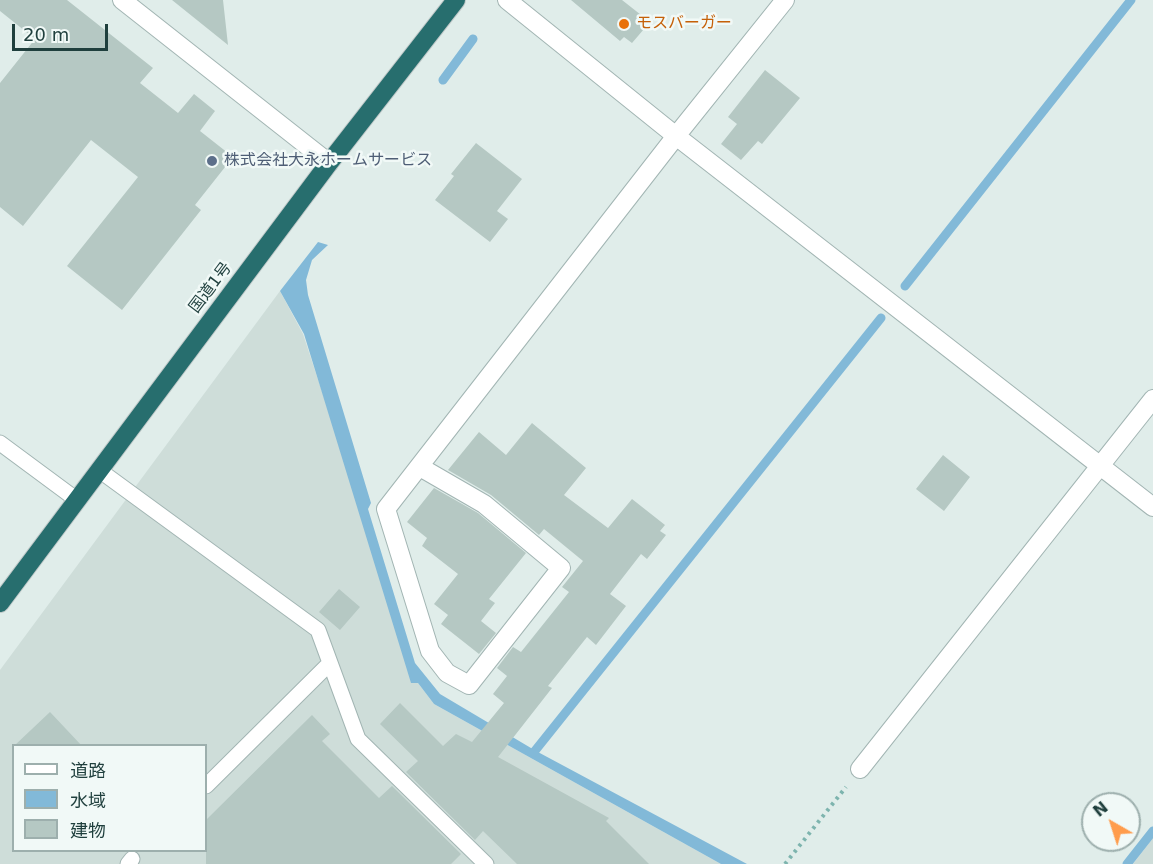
<!DOCTYPE html>
<html>
<head>
<meta charset="utf-8">
<style>
  body { margin:0 }
  #map { position:relative; width:1153px; height:864px; overflow:hidden; background:#e0edea; font-family:"DejaVu Sans","Noto Sans JP",sans-serif }
  canvas { display:block }
  .legend { position:absolute; left:12px; top:744px; width:195px; height:108px; box-sizing:border-box; background:#f1f9f7; border:2px solid #9dafad; margin:0; padding:8px 10px; list-style:none; font-size:18px; color:#1f3f3d }
  .legend li { display:flex; align-items:center; gap:12px; height:30px }
  .legend b { width:30px; border:2px solid #9dafad }
  .north { position:absolute; left:1081px; top:792px; width:60px; height:60px; box-sizing:border-box; background:#f1f9f7; border:2px solid #9dafad; border-radius:50%; rotate:321deg; font-size:16px; font-weight:700; line-height:24px; text-align:center; color:#1f3f3d }
  .north::after { content:''; display:block; margin:auto; width:21px; height:27px; background:#ff9c4c; clip-path:polygon(50% 0,100% 100%,50% 72%,0 100%) }
  .scale { position:absolute; left:12px; top:24px; width:96px; height:27px; box-sizing:border-box; border:3px solid #1f3f3d; border-top:0; padding-left:8px; font-size:18px; line-height:21px; white-space:nowrap; color:#1f3f3d; -webkit-text-stroke:4px #f1f9f7; paint-order:stroke }
</style>
</head>
<body>
<div id="map">
<canvas width="1153" height="864"></canvas>
<ul class="legend">
<li><b style="height:8px;background:#fff"></b>道路</li>
<li><b style="height:16px;background:#82b9d8"></b>水域</li>
<li><b style="height:16px;background:#b5c8c3"></b>建物</li>
</ul>
<div class="north">N</div>
<div class="scale">20 m</div>
</div>
<script>
const ctx = document.querySelector('canvas').getContext('2d');
ctx.lineJoin = 'round';
function paint(path, color) {
  ctx.fillStyle = color;
  ctx.fill(path, 'evenodd');
}
function shape(rows) {
  const path = new Path2D();
  for (const r of rows) {
    path.moveTo(r[0], r[1]);
    for (let i = 2; i < r.length; i += 2) path.lineTo(r[i], r[i + 1]);
  }
  return path;
}
function stroke(path, color, width, dash) {
  ctx.strokeStyle = color;
  ctx.lineWidth = width;
  ctx.lineCap = dash ? 'butt' : 'round';
  ctx.setLineDash(dash || []);
  ctx.stroke(path);
}
function label(font, color, halo, rows, align = 'center') {
  ctx.font = font + ' "DejaVu Sans","Noto Sans JP",sans-serif';
  ctx.lineWidth = 5;
  ctx.setLineDash([]);
  ctx.textBaseline = 'middle';
  ctx.strokeStyle = halo;
  ctx.fillStyle = color;
  for (const [text, x, y, turn = 0] of rows) {
    ctx.save();
    ctx.translate(x, y);
    ctx.rotate((+turn || 0) * Math.PI / 180);
    ctx.textAlign = isNaN(turn) ? turn : align;
    if (halo) ctx.strokeText(text, 0, 0);
    ctx.fillText(text, 0, 0);
    ctx.restore();
  }
}
const built = shape([
  [280,291,303,334,418,683,434,704,721,864,0,864,0,670],
  [14,746,206,746,206,850,14,850],
  [1153,838,1153,864,1133,864]
]);
const water = shape([
  [318,242,328,245,312,260,306,280,308,295,371,503,368,509,415,663,440,694,536,751,747,864,721,864,434,704,418,683,411,683,304,334,280,291]
]);
const stream = shape([
  [443,80,473,39],
  [905,286,1131,0],
  [534,752,881,318],
  [1127,864,1153,831]
]);
const building = shape([
  [0,0,67,0,153,68,140,83,178,113,194,94,215,111,200,131,233,157,195,205,201,210,122,310,67,266,138,177,91,140,23,226,0,207,0,83,35,39,0,11],
  [172,0,223,0,228,45],
  [571,0,622,0,650,22,632,43,624,37,620,41],
  [765,70,800,98,762,144,758,141,741,160,721,144,737,124,728,117],
  [476,143,522,179,497,211,508,219,490,242,435,200,454,176,451,174],
  [532,423,586,468,564,495,608,528,632,499,665,525,660,531,666,535,647,559,641,554,610,594,626,606,596,645,587,637,548,686,552,688,498,757,609,818,606,821,649,864,517,864,483,831,475,840,406,772,418,761,380,724,400,703,443,746,456,734,472,742,504,703,493,694,507,676,497,668,513,647,521,652,569,592,562,587,583,561,544,529,539,535,491,495,448,470,479,432,506,455],
  [943,455,970,477,944,511,916,489],
  [434,488,478,513,526,553,489,599,495,603,481,621,496,633,479,654,441,624,448,615,434,604,458,574,422,546,427,538,407,522],
  [339,589,360,607,340,630,319,612],
  [50,712,82,746,14,746],
  [312,715,330,734,322,741,379,798,392,786,461,854,451,864,206,864,206,820]
]);
const path = shape([
  [785,864,846,787]
]);
const lane = shape([
  [0,443,77,500],
  [99,470,318,630,358,739,486,864],
  [206,786,330,663],
  [128,864,132,859]
]);
const street = shape([
  [122,0,329,163],
  [507,0,676,136,1153,507],
  [420,467,484,504,561,568,469,685,447,673,430,651,386,509,676,136,785,0],
  [860,769,1153,399]
]);
const highway = shape([
  [0,603,329,163,456,0]
]);
const markers = [
  [624,24,6,"#e8710a"],
  [212,161,6,"#5c6f8a"]
];
const foodNames = [
  ["モスバーガー",636,24]
];
const serviceNames = [
  ["株式会社大永ホームサービス",224,161]
];
const streetNames = [
  ["国道1号",211,288,-53]
];
paint(built, '#ceddd9');
paint(water, '#82b9d8');
stroke(stream, '#82b9d8', 9);
paint(building, '#b5c8c3');
stroke(lane, '#a2b5b3', 17);
stroke(street, '#a2b5b3', 20);
stroke(highway, '#c0c9c9', 20);
stroke(path, '#7db4ae', 4, [3, 4.5]);
stroke(lane, '#fff', 15);
stroke(street, '#fff', 18);
stroke(highway, '#276e6e', 18);
for (const [x, y, r, color] of markers) {
  const dot = new Path2D();
  dot.arc(x, y, r, 0, 2 * Math.PI);
  ctx.fillStyle = color;
  ctx.fill(dot);
  stroke(dot, '#f1f9f7', 2);
}
label('16px', '#c56008', '#f1f9f7', foodNames, 'left');
label('16px', '#4e5e75', '#f1f9f7', serviceNames, 'left');
label('16px', '#1f3f3d', '#f1f9f7', streetNames);
</script>
</body>
</html>
